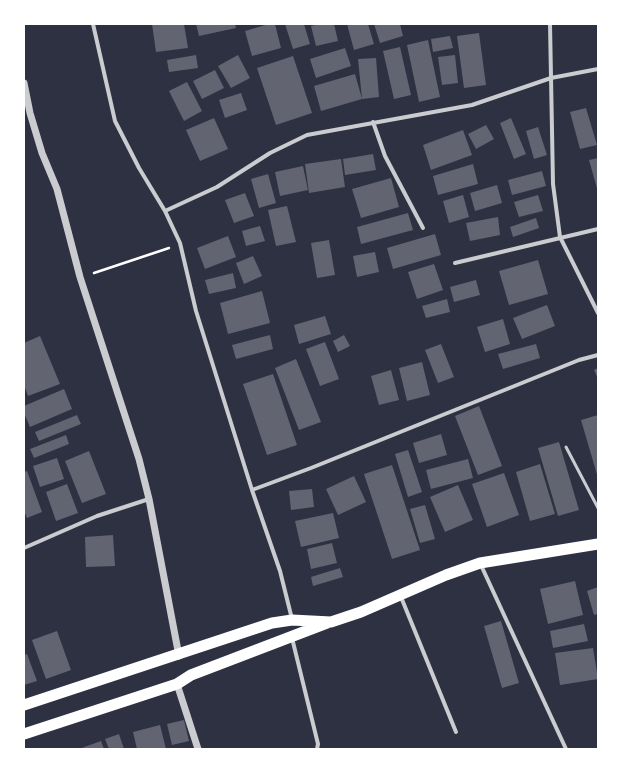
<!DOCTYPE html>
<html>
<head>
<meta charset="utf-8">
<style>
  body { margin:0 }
  #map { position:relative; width:622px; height:773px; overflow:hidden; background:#2d3142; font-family:Rubik,sans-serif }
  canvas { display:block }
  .frame { position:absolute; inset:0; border:25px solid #fff; pointer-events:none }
</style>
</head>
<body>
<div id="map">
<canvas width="622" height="773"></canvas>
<div class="frame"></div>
</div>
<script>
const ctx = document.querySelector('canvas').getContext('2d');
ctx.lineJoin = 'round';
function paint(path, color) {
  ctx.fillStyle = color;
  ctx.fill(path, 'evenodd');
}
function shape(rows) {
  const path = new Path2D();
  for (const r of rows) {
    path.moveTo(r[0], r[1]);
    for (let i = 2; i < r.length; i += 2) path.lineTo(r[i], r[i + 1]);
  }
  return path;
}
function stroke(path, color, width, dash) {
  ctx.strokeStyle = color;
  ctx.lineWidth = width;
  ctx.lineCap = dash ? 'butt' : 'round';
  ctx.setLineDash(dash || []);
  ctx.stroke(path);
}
const building = shape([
  [152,24,184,24,188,48,156,52],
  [196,24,235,24,236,28,199,36],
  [269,24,275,24,281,48,252,56,245,31],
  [285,24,304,24,310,44,293,49],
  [320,24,334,24,338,41,316,46,311,26],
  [347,24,368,24,374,44,354,50],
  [374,24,400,24,403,36,380,43],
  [479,33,486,85,464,88,457,36],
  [450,36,453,48,433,52,431,39],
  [428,40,440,97,419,102,407,45],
  [400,47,411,95,394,99,383,51],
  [345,48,351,66,316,78,310,59],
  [196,55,198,68,169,72,167,60],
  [238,55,250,78,231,88,218,66],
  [455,55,458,83,442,85,438,57],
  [293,56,312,113,276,125,257,68],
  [376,58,379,97,362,99,321,111,314,86,355,74,362,99,358,59],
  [215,70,224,88,202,99,193,81],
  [187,82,202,111,184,121,169,91],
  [241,93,247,110,225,118,219,100],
  [586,108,597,145,580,149,570,112],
  [214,118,228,149,200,161,186,130],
  [511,118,526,154,514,159,500,123],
  [486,125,494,139,476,149,468,134],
  [538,127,547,155,534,159,526,131],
  [463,130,472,155,431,170,423,145],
  [373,154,376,170,345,175,343,159],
  [598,158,598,192,589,160],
  [341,159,345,187,309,193,305,164],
  [473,164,478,184,438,195,433,176],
  [303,166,308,190,280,196,275,172],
  [542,171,546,186,512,195,508,180],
  [268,174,276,203,259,208,251,179],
  [391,178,399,207,361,218,352,189],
  [497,185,502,203,475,211,470,193],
  [245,193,254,216,234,223,225,200],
  [463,195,469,217,449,223,443,201],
  [538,195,543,211,519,217,514,202],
  [287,206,296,242,276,246,268,210],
  [408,213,413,230,361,244,357,227],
  [498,217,500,235,470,241,466,223],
  [536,218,539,228,513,237,510,227],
  [260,226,265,241,246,246,242,231],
  [435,234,441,255,393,269,387,248],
  [228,236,236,257,205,269,197,248],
  [329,240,335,275,317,278,311,243],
  [375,252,379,272,357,277,353,256],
  [253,256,262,276,244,284,236,263],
  [538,260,548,294,509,305,499,271],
  [434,264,443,290,417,299,408,272],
  [233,273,236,288,209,294,205,280],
  [476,280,480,295,454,302,450,287],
  [262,291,270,323,228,334,220,303],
  [447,299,450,312,426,318,422,306],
  [547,305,555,326,522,339,513,318],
  [325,316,331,334,299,344,294,325],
  [503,319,510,344,485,352,477,327],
  [270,335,273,349,236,359,232,345],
  [344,335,350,346,338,352,333,341],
  [40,336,60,384,28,396,24,385,24,343],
  [325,342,339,379,320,386,306,349],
  [441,344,454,377,438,383,425,350],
  [536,344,540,358,503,369,498,354],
  [296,359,321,422,299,430,275,368],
  [422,362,430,395,407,401,399,368],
  [598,368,598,379,594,370],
  [391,370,399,400,379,405,371,376],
  [273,374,297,445,267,455,243,384],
  [64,389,72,409,30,427,24,413,24,406],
  [479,406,502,466,478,475,455,416],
  [77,415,81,424,39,441,35,432],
  [598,415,598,478,581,420],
  [441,434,447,455,419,463,413,443],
  [66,435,69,444,34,458,30,449],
  [559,442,579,510,558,516,538,448],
  [408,450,422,492,408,497,395,454],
  [89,451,106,494,82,503,65,461],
  [57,458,64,479,40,487,33,466],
  [468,459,473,478,431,489,426,470],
  [540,464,555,514,530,521,516,472],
  [392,465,420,550,392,559,364,474],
  [27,471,42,512,27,518,24,511,24,472],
  [504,473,519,515,487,527,472,484],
  [354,476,366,502,338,515,326,489],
  [67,484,78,513,56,521,46,492],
  [458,485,473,520,445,532,430,497],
  [312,489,314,507,291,510,289,491],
  [425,505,435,539,420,543,410,509],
  [333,513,339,538,301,547,295,521],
  [113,535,115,566,86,567,85,537],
  [332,543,337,563,311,569,307,549],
  [340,568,343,577,313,586,311,577],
  [575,581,583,615,548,624,540,589],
  [598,587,598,614,594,615,587,591],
  [501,621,519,683,502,688,484,626],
  [584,624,588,641,553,648,550,631],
  [57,631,71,670,46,679,32,640],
  [593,648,598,679,560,685,555,653],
  [27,654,37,681,24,685,24,655],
  [184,720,189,741,172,745,167,724],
  [160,725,166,749,137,749,133,732],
  [119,734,124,749,109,749,105,739],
  [101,741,104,749,79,749]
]);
const path = shape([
  [94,273,169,248]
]);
const service = shape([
  [566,447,598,508]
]);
const minor = shape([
  [93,24,115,121,139,168,165,211,180,243,196,311,252,490,280,571,292,619],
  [550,24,553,184,560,237,598,313],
  [373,122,385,156,423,228],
  [165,211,217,187,270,153,307,135,472,105,551,78,598,69],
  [455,263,598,229],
  [252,490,311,468,579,360,598,355],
  [24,548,97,516,149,499],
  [480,563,566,749],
  [401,597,456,732],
  [292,638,318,744,317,749]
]);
const tertiary = shape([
  [24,83,30,113,42,153,57,189,80,277,139,459,149,499,179,656],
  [177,684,198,749]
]);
const trunk = shape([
  [24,705,272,623,292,620,331,622,361,612,446,575,480,563,598,544],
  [24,734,177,684,191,675,327,623]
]);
paint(building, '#626471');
stroke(path, '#fff', 2.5);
stroke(service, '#caccd0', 3);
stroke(minor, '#caccd0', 4);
stroke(tertiary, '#caccd0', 7);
stroke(trunk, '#fff', 11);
</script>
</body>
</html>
